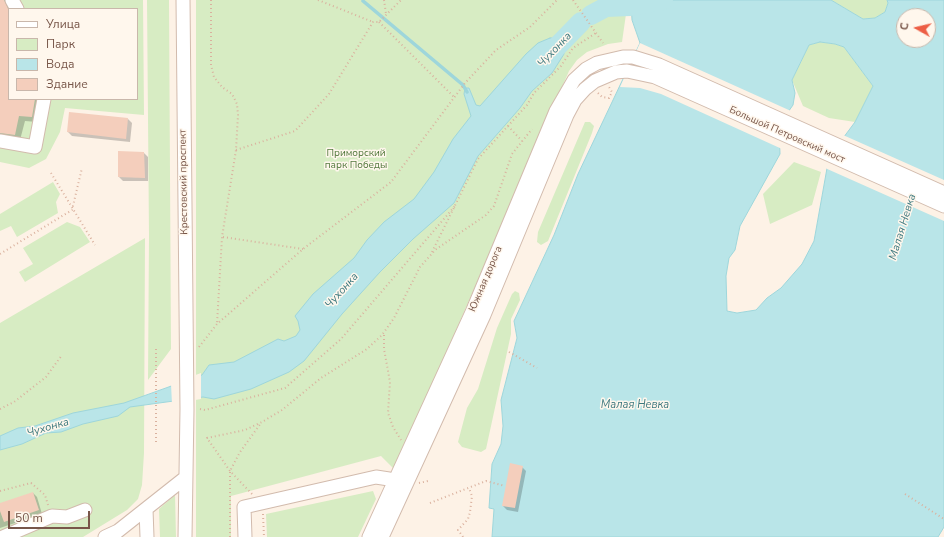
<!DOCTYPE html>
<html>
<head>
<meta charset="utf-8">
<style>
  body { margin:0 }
  #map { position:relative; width:944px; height:537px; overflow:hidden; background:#fdf2e6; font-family:"Nunito Sans",sans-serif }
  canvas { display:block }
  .legend { position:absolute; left:8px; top:8px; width:130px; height:92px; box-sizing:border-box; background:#fff7ed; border:1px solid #c9b7ab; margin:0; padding:5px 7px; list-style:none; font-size:12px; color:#785649 }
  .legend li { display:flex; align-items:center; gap:8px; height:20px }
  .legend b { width:20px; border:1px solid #c9b7ab }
  .north { position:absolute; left:896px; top:8px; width:40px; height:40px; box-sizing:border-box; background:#fff7ed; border:1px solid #c9b7ab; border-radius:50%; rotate:278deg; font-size:11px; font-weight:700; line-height:16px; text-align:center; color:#785649 }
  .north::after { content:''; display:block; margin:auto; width:14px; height:18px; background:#ed5e45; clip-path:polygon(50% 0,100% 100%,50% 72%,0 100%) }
  .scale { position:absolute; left:8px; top:511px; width:82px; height:18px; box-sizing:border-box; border:2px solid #785649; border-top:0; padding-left:5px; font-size:12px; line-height:14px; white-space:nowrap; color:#785649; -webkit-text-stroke:3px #fff7ed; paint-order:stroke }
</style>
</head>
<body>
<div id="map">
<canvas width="944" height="537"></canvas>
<ul class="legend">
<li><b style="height:5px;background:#fff"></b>Улица</li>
<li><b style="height:11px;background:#d7ecc3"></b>Парк</li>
<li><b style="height:11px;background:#b9e5e8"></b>Вода</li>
<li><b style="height:11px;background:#f4cebc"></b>Здание</li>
</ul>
<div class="north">С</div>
<div class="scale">50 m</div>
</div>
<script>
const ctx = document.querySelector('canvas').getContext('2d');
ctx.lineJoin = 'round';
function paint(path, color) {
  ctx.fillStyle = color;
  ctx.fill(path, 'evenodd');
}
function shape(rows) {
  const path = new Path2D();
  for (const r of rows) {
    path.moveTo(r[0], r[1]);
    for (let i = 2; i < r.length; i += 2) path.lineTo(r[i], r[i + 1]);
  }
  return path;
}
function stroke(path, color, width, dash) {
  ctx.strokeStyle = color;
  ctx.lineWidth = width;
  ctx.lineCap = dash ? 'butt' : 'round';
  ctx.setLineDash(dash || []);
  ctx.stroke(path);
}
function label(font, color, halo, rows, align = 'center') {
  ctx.font = font + ' "Nunito Sans",sans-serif';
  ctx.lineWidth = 3;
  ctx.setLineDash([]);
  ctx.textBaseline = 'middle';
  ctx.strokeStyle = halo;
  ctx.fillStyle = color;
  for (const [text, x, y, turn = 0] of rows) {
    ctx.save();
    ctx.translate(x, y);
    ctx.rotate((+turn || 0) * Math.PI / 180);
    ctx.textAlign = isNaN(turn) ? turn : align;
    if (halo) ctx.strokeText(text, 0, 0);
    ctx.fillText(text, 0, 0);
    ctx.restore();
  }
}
const green = shape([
  [0,0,143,0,144,115,65,108,60,132,46,159,29,168,0,162],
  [9,9,137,9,137,99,9,99],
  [147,0,169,0,171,349,148,380,149,236],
  [196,0,628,0,622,42,608,44,587,52,577,60,569,71,403,452,393,468,381,456,231,496,231,537,196,537],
  [831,0,887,0,888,3,885,12,875,18,863,19],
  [820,42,835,44,844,47,873,86,855,122,829,118,803,106,792,80,809,45],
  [585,122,590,122,594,126,592,133,548,241,541,245,537,242,538,232],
  [794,162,821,172,812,205,770,224,763,194],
  [53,182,60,194,56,202,58,213,17,237,11,226,0,231,0,214],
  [67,222,80,227,90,242,25,282,19,272,33,264,23,248],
  [145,238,144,453,142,485,138,499,127,510,83,537,0,537,0,323],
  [515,291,519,293,520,300,511,319,511,334,486,449,481,452,462,447,458,442,467,408,478,389,497,328,512,294],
  [373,491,376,499,358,537,267,537,266,514],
  [175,495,176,537,160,537,159,509]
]);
const water = shape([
  [631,0,831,0,863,19,875,18,885,12,888,3,887,0,944,0,944,527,938,537,492,537,494,509,489,508,492,464,501,444,503,426,501,400,517,338,514,321,554,235,578,174,640,43,632,20,631,0],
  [904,16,928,16,928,40,904,40,904,16],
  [820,42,835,44,844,47,873,86,855,122,829,157,814,241,802,264,781,288,767,298,756,310,737,313,727,311,726,276,729,258,735,250,740,226,780,154,779,125,793,105,795,93,792,80,809,45,820,42],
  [550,38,558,38,562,41,564,54,552,73,532,91,520,108,478,156,454,203,413,239,380,272,342,314,304,361,289,372,251,389,214,399,203,397,130,407,118,416,83,424,61,432,46,433,22,444,0,450,0,436,18,428,35,426,73,413,124,403,202,375,209,365,234,362,278,339,284,341,296,336,300,330,298,321,295,316,313,294,354,258,367,240,384,222,414,199,434,172,453,139,471,116,464,94,465,88,469,88,476,105,480,106,526,54,538,43,550,38]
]);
const pier = shape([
  [640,43,791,111,781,126,782,149,661,94,640,88,620,87],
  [843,135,944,180,944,221,825,168,827,156],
  [201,373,201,399,172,404,171,384]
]);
const shadow = shape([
  [0,0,12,0,9,9,9,99,41,99,37,122,25,121,20,140,0,140],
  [128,119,132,123,130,142,72,136,68,132],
  [144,153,148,157,148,181,123,181,119,177],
  [522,467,526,471,518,512,507,510,503,506],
  [33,493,37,497,42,514,0,528,0,504]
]);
const stream = shape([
  [363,1,463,85,467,92]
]);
const river = shape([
  [591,15,606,7,630,6,663,0],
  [543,61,581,22]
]);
const building = shape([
  [0,0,4,0,9,11,9,99,35,99,32,117,19,116,15,135,0,133],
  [69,112,128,118,126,139,67,132],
  [118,151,144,152,145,178,118,177],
  [510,463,523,466,515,508,502,506],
  [33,492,39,510,4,522,0,511,0,503]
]);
const path = shape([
  [211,0,211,65,214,77,222,87,232,94,237,104,238,115,236,150,222,237,217,324],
  [318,0,373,22],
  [384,0,386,14],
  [573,0,603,43],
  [379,22,454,97],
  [598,93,602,97,609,98,612,92,609,87],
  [508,126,522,141],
  [236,150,295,131,329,94,373,22,379,22,401,0],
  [51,173,95,245],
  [223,237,303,249],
  [432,252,478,159,527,105,534,93,561,66,573,48,596,33],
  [0,254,72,210,82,168],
  [384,335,384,349,390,382,388,413,393,427,401,440],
  [199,347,217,324,303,249,391,182,465,83,496,50,530,27,557,0],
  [509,352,537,368],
  [0,409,14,402,46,377,62,355],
  [200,409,205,410,285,388,341,339,455,206],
  [156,442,156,347],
  [419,483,428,481],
  [0,491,31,483,45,495,48,505],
  [252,494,230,471,207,438,245,430,262,422,282,410,321,378,367,349,382,335,394,318,420,267,435,250,486,215,494,206,512,154,532,129],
  [905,494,944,519],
  [430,503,486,481,505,486],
  [263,514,264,537],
  [230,537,230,471,240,452,261,423],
  [463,537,458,530,468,519,470,512,472,496,469,488]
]);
const minor = shape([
  [12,0,17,9],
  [183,0,187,409,185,537],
  [0,141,35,147,44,99],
  [146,509,147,537],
  [3,537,52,516,67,517,85,510],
  [105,537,118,531,185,478],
  [245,537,244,507,376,477,389,479,403,486],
  [369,537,473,310,556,111,574,80,586,69,597,63,623,57,633,57,659,65,944,193],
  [382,537,484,315,567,115,575,100,585,89,595,81,616,72,627,71,655,77,944,206]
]);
const streetNames = [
  ["Большой Петровский мост",787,135,24],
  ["Крестовский проспект",184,182,-91],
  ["Южная дорога",486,279,-67]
];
const parkNames = [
  ["Приморский",356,154],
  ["парк Победы",356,166]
];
const waterNames = [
  ["Чухонка",555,50,-46],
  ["Малая Невка",903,227,-73],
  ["Чухонка",342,291,-48],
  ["Малая Невка",635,405],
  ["Чухонка",48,428,-16]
];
paint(green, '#d7ecc3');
paint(water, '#b9e5e8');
stroke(water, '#9ed6db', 1);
paint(pier, '#fdf2e6');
paint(shadow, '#0003');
stroke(stream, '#9ed6db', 3.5);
stroke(river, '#b9e5e8', 20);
paint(building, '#f4cebc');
stroke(minor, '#d2bbad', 15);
stroke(path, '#dab19e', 2, [1, 3]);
stroke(minor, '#fff', 13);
label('10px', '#785649', '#fff7ed', streetNames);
label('10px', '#53793d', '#fff7ed', parkNames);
label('italic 11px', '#3c787e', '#fff7ed', waterNames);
</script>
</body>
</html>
